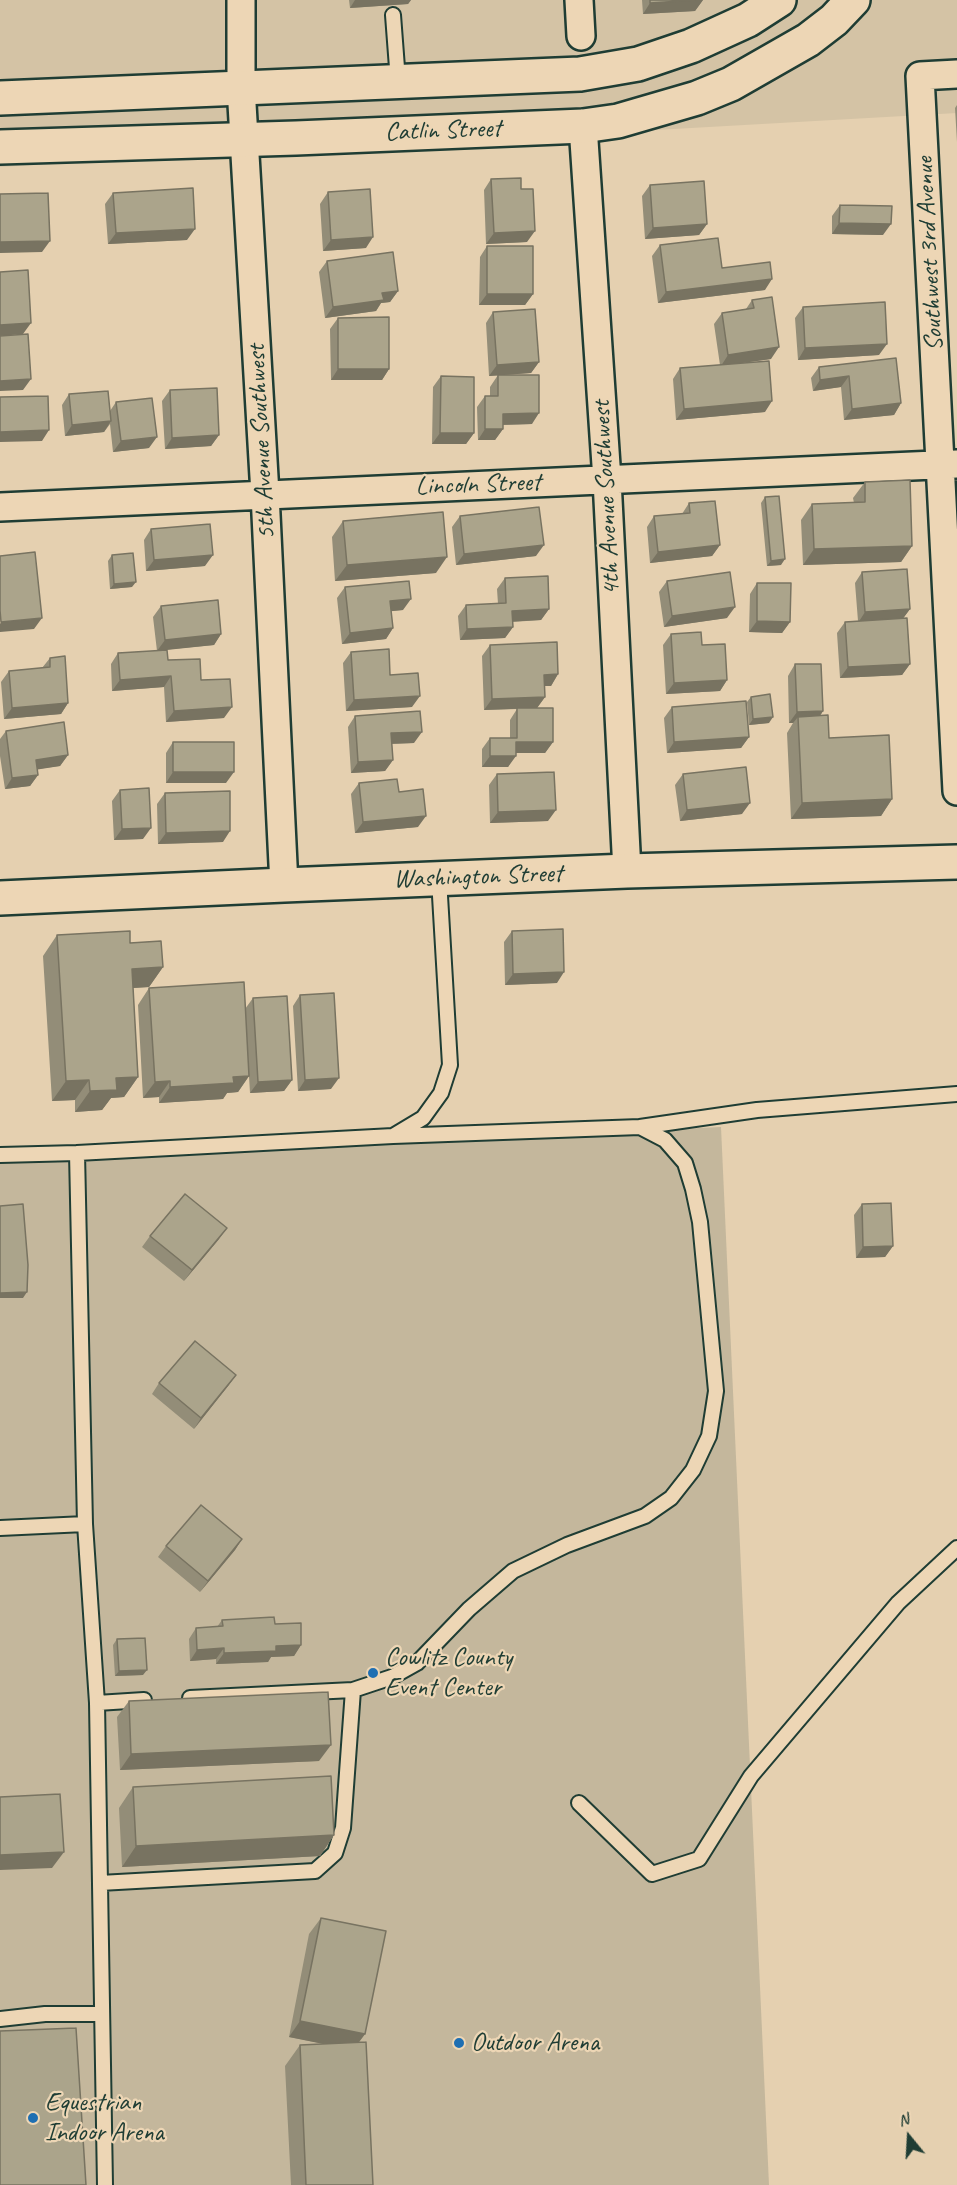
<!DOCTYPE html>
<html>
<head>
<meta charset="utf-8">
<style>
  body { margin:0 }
  #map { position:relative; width:957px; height:2185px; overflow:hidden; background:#e5d0b0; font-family:Caveat,sans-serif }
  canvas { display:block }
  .north { position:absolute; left:879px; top:2107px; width:60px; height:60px; -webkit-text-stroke:4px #edd6b5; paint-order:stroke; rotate:342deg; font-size:16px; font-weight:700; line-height:24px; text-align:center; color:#1f3d34 }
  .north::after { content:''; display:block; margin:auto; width:21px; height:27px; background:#1f3d34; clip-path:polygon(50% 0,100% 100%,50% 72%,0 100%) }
</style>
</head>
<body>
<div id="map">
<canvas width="957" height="2185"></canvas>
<div class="north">N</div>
</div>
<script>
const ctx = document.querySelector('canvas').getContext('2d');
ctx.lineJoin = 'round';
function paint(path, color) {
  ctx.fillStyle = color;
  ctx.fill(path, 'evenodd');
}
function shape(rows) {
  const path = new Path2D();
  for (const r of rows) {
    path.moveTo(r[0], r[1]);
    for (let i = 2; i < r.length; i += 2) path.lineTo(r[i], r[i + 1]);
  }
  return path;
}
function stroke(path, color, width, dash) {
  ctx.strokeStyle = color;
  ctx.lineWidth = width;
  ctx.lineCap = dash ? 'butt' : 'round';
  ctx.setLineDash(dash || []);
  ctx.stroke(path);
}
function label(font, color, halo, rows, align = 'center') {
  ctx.font = font + ' Caveat,sans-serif';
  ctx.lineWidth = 4.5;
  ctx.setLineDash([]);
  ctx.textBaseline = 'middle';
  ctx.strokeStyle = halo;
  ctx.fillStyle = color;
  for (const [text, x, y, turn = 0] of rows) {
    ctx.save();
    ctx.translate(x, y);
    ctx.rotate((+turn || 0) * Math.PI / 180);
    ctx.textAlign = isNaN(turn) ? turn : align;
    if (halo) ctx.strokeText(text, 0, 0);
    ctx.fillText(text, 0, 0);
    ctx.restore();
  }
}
const built = shape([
  [0,0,957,0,957,113,0,167]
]);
const green = shape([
  [721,1127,769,2185,0,2185,0,1161]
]);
const service = shape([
  [393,15,398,81],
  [640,1127,757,1110,957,1094],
  [77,1153,393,1136,423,1118,441,1093,450,1065,439,879],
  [0,1155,77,1153,85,1524,0,1528],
  [85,1524,97,1703,144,1700],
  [190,1698,353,1690,392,1677,417,1663,469,1609,513,1571,567,1545,645,1516,671,1498,693,1470,709,1436,716,1391,700,1222,693,1189,685,1163,665,1140,640,1127,393,1136],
  [97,1703,105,2185],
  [579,1803,652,1874,699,1859,751,1776,898,1603,957,1548],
  [100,1883,315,1871,335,1853,343,1828,353,1690],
  [0,2019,45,2014,102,2014]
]);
const minor = shape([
  [241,0,241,87,265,494,284,885],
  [579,0,581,36],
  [957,74,920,76,957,791],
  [583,126,607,480,627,871],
  [0,507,957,464]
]);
const tertiary = shape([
  [0,898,284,885,627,871,957,862]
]);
const secondary = shape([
  [0,98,580,74,638,64,691,46,748,20,779,0],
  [0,147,296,138,583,126,618,121,697,98,731,84,808,40,834,20,853,0]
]);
const wall = shape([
  [349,0,411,0,408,4,350,8],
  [642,0,703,0,695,11,643,14],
  [957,105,957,142,955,108],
  [491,179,527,242,486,244,484,190],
  [650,185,707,224,699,235,645,239,642,196],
  [328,192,366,248,323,251,320,204],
  [113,193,187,240,108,244,105,204],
  [840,205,883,235,832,234,832,216],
  [660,245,722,268,765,290,658,303,652,256],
  [487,246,533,294,525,305,479,305,480,257],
  [327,261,398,291,390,302,381,303,376,311,325,318,319,272],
  [752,300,771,359,741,363,765,412,676,420,673,379,680,368,720,365,714,324,722,313,746,309],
  [803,307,879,355,798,360,795,318],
  [493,312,539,362,531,373,489,376,486,323],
  [338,318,389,369,382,380,331,380,330,329],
  [896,358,901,403,894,415,844,420,841,387,813,391,811,378,819,367],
  [498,375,532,424,503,425,503,429,495,440,478,440,477,407,485,396,490,396,490,387],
  [441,376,474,433,466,444,432,444,433,387],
  [170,390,219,435,211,446,165,449,162,401],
  [69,394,110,411,116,402,149,448,113,452,110,424,104,432,65,436,62,405],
  [865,482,912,546,901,562,803,565,801,520,812,504,854,503,853,498],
  [765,497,781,565,767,566,761,503],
  [689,503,720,545,712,556,650,563,647,527,654,516,682,514],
  [460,516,536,556,456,565,452,527],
  [343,521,436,573,335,581,332,537],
  [151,529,205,566,146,571,144,540],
  [112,555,132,587,110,589,108,561],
  [862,572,910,609,903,618,910,664,902,675,840,678,837,633,845,622,858,621,855,583],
  [505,578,549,609,541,620,512,622,513,627,505,638,460,640,458,616,466,605,498,604,497,589],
  [667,581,727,618,664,627,659,592],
  [757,583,790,622,782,633,749,632,750,594],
  [345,587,403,610,391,611,393,628,386,639,342,644,337,598],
  [161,606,221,634,214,645,162,650,168,660,201,680,224,718,166,722,164,687,112,691,111,664,118,653,157,651,153,617],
  [671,634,702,645,727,680,720,691,666,694,663,645],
  [490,645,558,674,551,686,544,686,545,697,537,708,553,742,545,753,516,753,508,767,482,767,482,749,490,738,510,738,510,720,517,709,484,710,482,656],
  [351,652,390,675,412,707,346,711,343,663],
  [50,658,68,703,61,714,4,719,1,682,9,671,42,668],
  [795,664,823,711,820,716,829,738,892,799,881,816,791,819,787,733,793,723,789,723,788,676],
  [751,697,769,723,749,725,747,702],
  [672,707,749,737,741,748,667,753,664,718],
  [355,716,414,743,392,744,393,760,385,771,351,773,348,727],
  [6,731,68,755,60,766,37,769,38,775,30,786,5,789,0,756,0,739],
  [173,742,226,783,166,783,166,753],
  [497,774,548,821,490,823,489,785],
  [683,774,742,814,680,821,675,785],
  [359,783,399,792,418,827,355,833,351,794],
  [120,790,143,839,114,840,112,801],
  [165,793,223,842,158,844,157,804],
  [512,931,557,983,505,985,504,942],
  [57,935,130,943,163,967,149,987,133,988,138,1077,124,1097,111,1098,102,1110,75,1112,75,1100,52,1101,43,956],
  [149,988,245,1009,253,998,292,1080,284,1091,250,1093,249,1076,238,1092,227,1093,223,1099,159,1103,159,1097,143,1098,138,1005],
  [300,995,331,1089,298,1091,293,1006],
  [862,1204,893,1246,885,1257,856,1258,854,1215],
  [150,1236,219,1239,184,1281,142,1247],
  [236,1375,228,1386,194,1429,152,1394,159,1383],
  [242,1539,235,1550,200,1592,158,1557,166,1546],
  [222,1620,275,1624,301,1645,294,1656,271,1657,268,1662,216,1664,216,1659,190,1661,189,1639,196,1628,217,1627],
  [117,1639,143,1675,115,1676,113,1645],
  [129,1701,319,1761,120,1770,117,1717],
  [133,1787,334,1835,320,1856,122,1867,119,1808],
  [321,1918,365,2034,359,2042,373,2185,291,2185,285,2066,300,2045,325,2044,289,2037,309,1934]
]);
const shadedWall = shape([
  [355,0,411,0,408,4,350,8],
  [695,0,703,0,695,11,643,14,650,3],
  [839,223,891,224,883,235,832,234],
  [707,224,699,235,645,239,653,228],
  [195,229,187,240,108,244,116,233],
  [535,231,527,242,486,244,494,233],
  [373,237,366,248,323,251,331,240],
  [50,241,42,252,0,253,0,242],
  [772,279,765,290,658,303,666,292],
  [398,291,390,302,381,303,376,311,325,318,333,307,382,293],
  [487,294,533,294,525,305,479,305],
  [31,323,23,334,0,336,0,325],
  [887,344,879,355,798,360,805,348],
  [779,347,771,359,721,366,728,355],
  [539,362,531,373,489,376,497,365],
  [338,369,389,369,382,380,331,380],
  [849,376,841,387,813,391,820,380],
  [31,379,23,390,0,391,0,381],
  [772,401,765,412,676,420,684,409],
  [901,403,894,415,844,420,852,409],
  [539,413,532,424,495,425,503,414],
  [111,421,104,432,65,436,72,425],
  [485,429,503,429,495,440,478,440],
  [49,430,42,441,0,442,0,432],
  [440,433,474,433,466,444,432,444],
  [219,435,211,446,165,449,172,438],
  [157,437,149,448,113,452,121,441],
  [544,545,536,556,456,565,464,554],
  [720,545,712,556,650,563,658,552],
  [912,546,901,562,803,565,814,549],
  [213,555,205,566,146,571,154,560],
  [447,557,436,573,335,581,347,565],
  [785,559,781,565,767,566,771,561],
  [136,582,132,587,110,589,114,584],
  [411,599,403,610,383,612,390,601],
  [735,607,727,618,664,627,672,616],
  [549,609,541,620,504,622,512,611],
  [910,609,902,620,858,623,865,612],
  [42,618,34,629,0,632,0,624,1,622],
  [757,621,790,622,782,633,749,632],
  [513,627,505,638,460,640,467,629],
  [393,628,386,639,342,644,350,633],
  [221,634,214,645,157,651,165,640],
  [910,664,902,675,840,678,848,667],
  [558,674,551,686,536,686,544,675],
  [171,676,164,687,112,691,120,680],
  [727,680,720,691,666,694,674,683],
  [420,696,412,707,346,711,354,700],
  [545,697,537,708,484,710,492,699],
  [68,703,61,714,4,719,12,708],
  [232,707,224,718,166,722,174,711],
  [823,711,815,723,798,717,793,723,789,723,797,712],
  [773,717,769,723,749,725,753,719],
  [422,732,414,743,383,744,391,733],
  [749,737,741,748,667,753,674,742],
  [516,742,553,742,545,753,508,753],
  [68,755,60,766,28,771,36,760],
  [490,756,516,756,508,767,482,767],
  [393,760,385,771,351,773,358,762],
  [173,772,234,772,226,783,166,783],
  [38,775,30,786,5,789,12,778],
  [892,799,881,816,791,819,802,803],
  [750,803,742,814,680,821,687,810],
  [556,810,548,821,490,823,498,812],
  [426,816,418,827,355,833,363,822],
  [151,828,143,839,114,840,122,829],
  [230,831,223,842,158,844,166,833],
  [163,967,149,987,117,989,132,969],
  [564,972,557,983,505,985,513,974],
  [249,1076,238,1092,227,1093,223,1099,159,1103,170,1087,233,1077],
  [138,1077,124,1097,111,1098,102,1110,75,1112,90,1091,116,1078],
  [339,1078,331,1089,298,1091,305,1080],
  [89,1080,75,1100,52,1101,66,1081],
  [292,1080,284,1091,250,1093,258,1082],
  [170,1081,159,1097,143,1098,155,1082],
  [227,1228,219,1239,184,1281,192,1270],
  [893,1246,885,1257,856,1258,863,1247],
  [27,1292,23,1298,0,1298,0,1293],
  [236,1375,228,1386,194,1429,201,1418],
  [242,1539,235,1550,200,1592,208,1581],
  [301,1645,294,1656,271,1657,268,1662,216,1664,224,1653,276,1646],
  [224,1648,216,1659,190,1661,197,1650],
  [147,1670,143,1675,115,1676,119,1671],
  [331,1745,319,1761,120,1770,131,1754],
  [334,1835,320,1856,122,1867,136,1846],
  [64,1852,52,1868,0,1870,0,1855],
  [300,2021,365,2034,353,2050,289,2037]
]);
const building = shape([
  [650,0,695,0,650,3,650,0],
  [521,178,521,189,533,189,535,231,494,233,491,179,521,178],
  [704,181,707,224,653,228,650,185,704,181],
  [193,188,195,229,116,233,113,193,193,188],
  [370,189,373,237,331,240,328,192,370,189],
  [48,193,50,241,0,242,0,194,48,193],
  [840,205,892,206,891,224,839,223,840,205],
  [718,238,722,268,770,262,772,279,666,292,660,245,718,238],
  [487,246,533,246,533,294,487,294,487,246],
  [393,252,398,291,382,293,384,300,333,307,327,261,393,252],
  [28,270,31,323,0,325,0,272,28,270],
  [772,297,779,347,728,355,722,313,754,308,752,300,772,297],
  [885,302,887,344,805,348,803,307,885,302],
  [535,309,539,362,497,365,493,312,535,309],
  [389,317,389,369,338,369,338,318,389,317],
  [28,334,31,379,0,381,0,336,28,334],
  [896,358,901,403,852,409,849,376,820,380,819,367,896,358],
  [769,361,772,401,684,409,680,368,769,361],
  [498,375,539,375,539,413,503,414,503,429,485,429,485,396,498,396,498,375],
  [441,376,474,377,474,433,440,433,441,376],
  [217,388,219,435,172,438,170,390,217,388],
  [108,391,111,421,72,425,69,394,108,391],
  [48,396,49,430,0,432,0,397,48,396],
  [152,398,157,437,121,441,116,402,152,398],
  [910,480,912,546,814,549,812,504,865,502,865,482,910,480],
  [779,496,785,559,771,561,765,497,779,496],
  [715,501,720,545,658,552,654,516,690,513,689,503,715,501],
  [539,507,544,545,464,554,460,516,539,507],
  [443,512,447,557,347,565,343,521,443,512],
  [210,524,213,555,154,560,151,529,210,524],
  [35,552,42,618,1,622,0,610,0,556,35,552],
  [133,553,136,582,114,584,112,555,133,553],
  [907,569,910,609,865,612,862,572,907,569],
  [730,572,735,607,672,616,667,581,730,572],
  [548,576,549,609,512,611,513,627,467,629,466,605,506,603,505,578,548,576],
  [409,581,411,599,390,601,393,628,350,633,345,587,409,581],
  [757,583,791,583,790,622,757,621,757,583],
  [218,600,221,634,165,640,161,606,218,600],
  [907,618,910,664,848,667,845,622,907,618],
  [701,632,702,645,725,644,727,680,674,683,671,634,701,632],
  [557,642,558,674,544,675,545,697,492,699,490,645,557,642],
  [389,649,390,675,418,673,420,696,354,700,351,652,389,649],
  [167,650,168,660,200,659,201,680,230,679,232,707,174,711,171,676,120,680,118,653,167,650],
  [65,656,68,703,12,708,9,671,50,667,50,658,65,656],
  [795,664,821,664,823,711,797,712,795,664],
  [770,694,773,717,753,719,751,697,770,694],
  [746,701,749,737,674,742,672,707,746,701],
  [517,708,553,708,553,742,516,742,516,756,490,756,490,738,517,738,517,708],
  [420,711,422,732,391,733,393,760,358,762,355,716,420,711],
  [828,715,829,738,889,735,892,799,802,803,798,717,828,715],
  [64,722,68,755,36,760,38,775,12,778,6,731,64,722],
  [173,742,234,742,234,772,173,772,173,742],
  [746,767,750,803,687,810,683,774,746,767],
  [554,772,556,810,498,812,497,774,554,772],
  [397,779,399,792,423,789,426,816,363,822,359,783,397,779],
  [149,788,151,828,122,829,120,790,149,788],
  [230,791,230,831,166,833,165,793,230,791],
  [563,929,564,972,513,974,512,931,563,929],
  [130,931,130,943,161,941,163,967,132,969,138,1077,116,1078,117,1090,90,1091,89,1080,66,1081,57,935,130,931],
  [244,982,249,1076,233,1077,234,1083,170,1087,170,1081,155,1082,149,988,244,982],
  [334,993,339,1078,305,1080,300,995,334,993],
  [287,996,292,1080,258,1082,253,998,287,996],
  [185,1194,227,1228,192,1270,150,1236,185,1194],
  [891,1203,893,1246,863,1247,862,1204,891,1203],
  [23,1204,28,1265,27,1292,0,1293,0,1206,23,1204],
  [195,1341,236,1375,201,1418,159,1383,195,1341],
  [201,1505,242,1539,208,1581,166,1546,201,1505],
  [274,1617,275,1624,301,1623,301,1645,276,1646,276,1651,224,1653,224,1648,197,1650,196,1628,223,1626,222,1620,274,1617],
  [145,1638,147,1670,119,1671,117,1639,145,1638],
  [328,1692,331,1745,131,1754,129,1701,328,1692],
  [331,1776,334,1835,136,1846,133,1787,331,1776],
  [60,1794,64,1852,0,1855,0,1797,60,1794],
  [321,1918,386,1931,365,2034,300,2021,321,1918],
  [76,2028,86,2185,0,2185,0,2031,76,2028],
  [366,2042,373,2185,306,2185,300,2045,366,2042]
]);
const markers = [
  [373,1673,6,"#1f6fb2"],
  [459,2043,6,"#1f6fb2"],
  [33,2118,6,"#1f6fb2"]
];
const streetNames = [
  ["Catlin Street",443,131,-2],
  ["Southwest 3rd Avenue",930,254,-93],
  ["5th Avenue Southwest",262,442,-93],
  ["Lincoln Street",478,485,-2],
  ["4th Avenue Southwest",607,498,-93],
  ["Washington Street",478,877,-2]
];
const poiNames = [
  ["Cowlitz County",385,1658],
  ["Event Center",385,1688],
  ["Outdoor Arena",471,2043],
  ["Equestrian",45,2103],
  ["Indoor Arena",45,2133]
];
paint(built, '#d4c3a5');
paint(green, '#c4b79c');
stroke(service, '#1f3d34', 18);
stroke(minor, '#1f3d34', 32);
stroke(tertiary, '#1f3d34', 38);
stroke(secondary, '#1f3d34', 38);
stroke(service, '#edd6b5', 14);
stroke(minor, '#edd6b5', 27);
stroke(tertiary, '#edd6b5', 33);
stroke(secondary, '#edd6b5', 33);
paint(wall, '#938d78');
paint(shadedWall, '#787361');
paint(building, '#aba48b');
stroke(building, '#787361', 1.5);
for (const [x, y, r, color] of markers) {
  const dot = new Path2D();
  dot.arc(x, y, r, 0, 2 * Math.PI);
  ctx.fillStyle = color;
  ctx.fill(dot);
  stroke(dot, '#edd6b5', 2);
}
label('26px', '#1f3d34', '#edd6b5', streetNames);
label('26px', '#1f3d34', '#edd6b5', poiNames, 'left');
</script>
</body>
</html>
